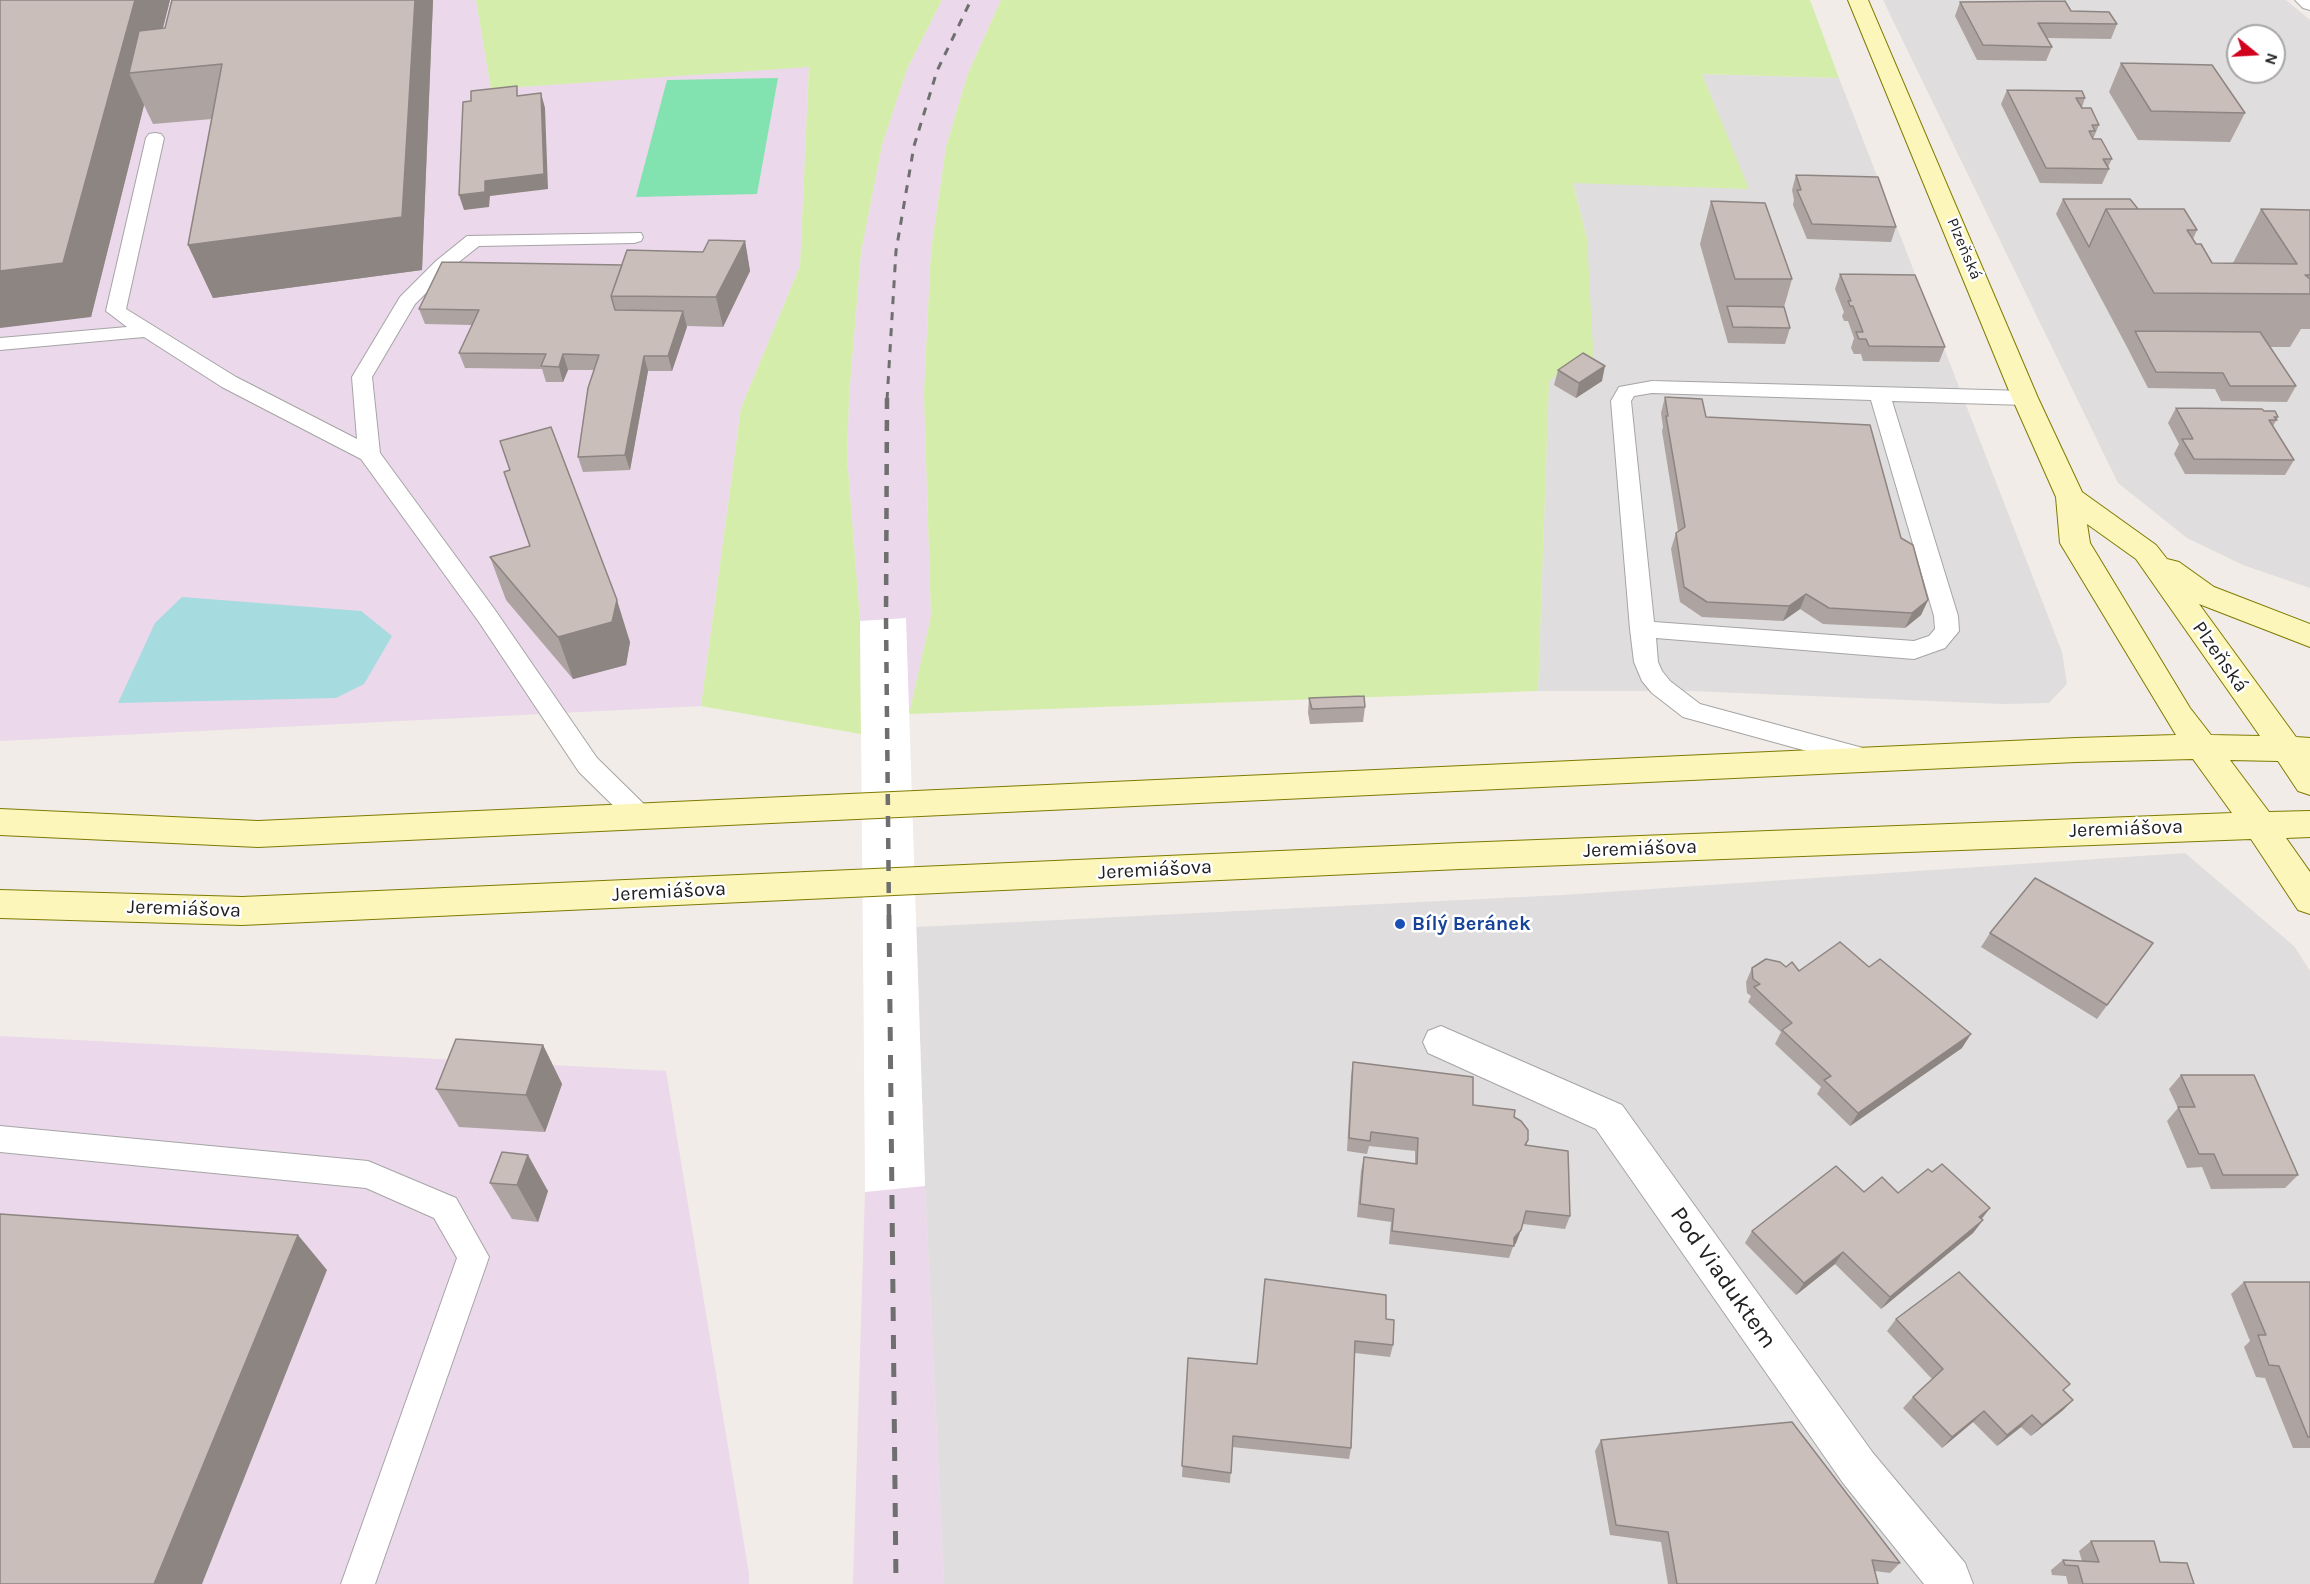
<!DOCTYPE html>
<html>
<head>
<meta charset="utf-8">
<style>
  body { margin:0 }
  #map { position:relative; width:2310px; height:1584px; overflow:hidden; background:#f1ece7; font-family:Karla,sans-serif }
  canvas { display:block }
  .north { position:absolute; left:2226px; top:24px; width:60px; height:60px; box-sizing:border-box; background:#fff; border:2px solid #a6a6a6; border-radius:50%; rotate:108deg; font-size:16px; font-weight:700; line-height:24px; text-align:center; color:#212121 }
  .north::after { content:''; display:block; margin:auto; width:21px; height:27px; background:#d1001d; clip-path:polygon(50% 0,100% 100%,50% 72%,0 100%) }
</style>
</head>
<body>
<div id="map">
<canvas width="2310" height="1584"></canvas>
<div class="north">N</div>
</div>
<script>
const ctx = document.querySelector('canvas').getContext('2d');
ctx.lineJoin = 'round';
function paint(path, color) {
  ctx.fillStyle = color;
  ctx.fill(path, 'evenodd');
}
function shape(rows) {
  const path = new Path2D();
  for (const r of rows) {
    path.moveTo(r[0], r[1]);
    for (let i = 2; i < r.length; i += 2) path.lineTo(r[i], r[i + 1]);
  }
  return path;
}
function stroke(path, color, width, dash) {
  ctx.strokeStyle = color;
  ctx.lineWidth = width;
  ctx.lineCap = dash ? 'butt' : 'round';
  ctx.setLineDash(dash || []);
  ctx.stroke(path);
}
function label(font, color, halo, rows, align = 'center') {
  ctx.font = font + ' Karla,sans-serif';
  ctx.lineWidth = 5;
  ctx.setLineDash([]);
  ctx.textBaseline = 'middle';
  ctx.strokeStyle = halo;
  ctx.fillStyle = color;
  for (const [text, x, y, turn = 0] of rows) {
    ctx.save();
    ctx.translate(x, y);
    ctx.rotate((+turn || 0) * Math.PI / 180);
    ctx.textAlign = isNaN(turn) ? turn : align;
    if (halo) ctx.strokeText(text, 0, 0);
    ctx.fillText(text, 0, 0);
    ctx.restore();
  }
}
const residential = shape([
  [1883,0,2286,0,2310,20,2310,588,2243,565,2187,538,2118,483],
  [2238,36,2274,36,2274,72,2238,72],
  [1702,74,1839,78,2062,652,2067,684,2049,703,2003,704,1690,691,1538,691,1549,381,1567,364,1587,239,1573,182,1748,189],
  [2185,853,2294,946,2310,971,2310,1584,944,1584,925,1186,916,927,1562,895]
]);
const industrial = shape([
  [0,0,476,0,491,89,809,66,800,266,741,408,701,706,0,741],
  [942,0,1001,0,968,73,946,147,931,251,924,393,931,616,909,714,925,1186,944,1584,853,1584,865,1192,860,621,847,457,849,396,861,252,882,145,907,69],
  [0,1036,666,1071,749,1574,749,1584,0,1584]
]);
const grass = shape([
  [476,0,942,0,907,69,882,145,861,252,849,396,847,457,860,621,861,734,701,706,741,408,800,266,809,67,491,89],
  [1001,0,1810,0,1839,78,1702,74,1749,189,1573,183,1587,239,1594,367,1567,364,1549,382,1538,691,909,714,931,616,924,393,931,251,946,147,968,73]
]);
const pitch = shape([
  [778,78,757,194,636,197,667,80]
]);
const water = shape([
  [182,597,361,611,392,636,364,684,336,698,118,703,155,623]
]);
const pier = shape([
  [906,618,925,1186,865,1192,860,621]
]);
const lane = shape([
  [155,133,161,134,164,138,126,309,236,377,357,439,352,377,400,297,436,261,467,236,641,233,643,237,641,241,634,243,479,246,450,269,415,304,372,377,380,453,495,610,597,758,649,809,653,816,649,823,640,826,631,823,579,772,479,622,361,459,222,387,144,337,0,350,0,338,127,327,106,311,146,138,149,134,155,133],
  [1652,381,2025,391,2032,393,2035,398,2032,403,2025,405,1892,401,1958,616,1959,631,1945,648,1914,659,1656,638,1658,662,1662,671,1670,681,1700,704,1874,751,1878,758,1874,765,1865,767,1683,717,1652,693,1642,681,1634,662,1630,629,1611,401,1619,387,1652,381],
  [1652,393,1871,400,1934,616,1935,629,1929,636,1914,641,1654,622,1631,401,1634,396,1652,393],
  [0,1126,368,1161,456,1198,489,1257,375,1584,341,1584,457,1258,434,1218,366,1188,0,1152,0,1126]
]);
const street = shape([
  [2295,0,2310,0,2310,10,2303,8,2295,0],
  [1441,1026,1622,1105,1873,1453,1965,1563,1973,1584,1924,1584,1843,1483,1596,1129,1428,1053,1423,1042,1428,1031,1441,1026]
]);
const secondary = shape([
  [1848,0,1868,0,2038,398,2082,492,2156,545,2167,559,2179,562,2214,587,2310,624,2310,647,2199,604,2296,737,2310,738,2310,795,2298,791,2278,761,2230,760,2269,812,2310,811,2310,837,2286,838,2310,872,2310,914,2298,910,2251,839,1460,869,242,925,0,918,0,890,242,897,1460,843,2232,813,2193,759,2076,762,258,847,0,835,0,809,258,821,2076,738,2176,735,2060,543,2056,497,2012,398,1848,0],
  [2087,524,2136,559,2260,736,2211,735,2190,708,2090,543,2087,524]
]);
const railFar2 = shape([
  [887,400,896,251,914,146,937,71,971,0]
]);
const railFar1 = shape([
  [887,398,886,619,889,917]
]);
const rail = shape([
  [889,915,896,1584]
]);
const wall = shape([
  [0,0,170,0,163,28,165,28,172,0,433,0,422,270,213,298,188,245,212,119,153,124,144,105,91,317],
  [1960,2,2071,11,2117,24,2111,39,2046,38,2052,47,2046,61,1977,60,1955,16],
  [2121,63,2245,113,2230,142,2138,140,2109,92],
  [2007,90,2085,98,2082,107,2099,125,2093,139,2112,159,2108,167,2109,169,2102,184,2040,183,2001,104],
  [1796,175,1896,227,1891,242,1807,239,1793,205,1794,200,1792,190],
  [2063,199,2138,209,2197,230,2193,239,2212,263,2233,263,2261,209,2310,210,2310,329,2301,329,2290,347,2270,347,2296,386,2287,402,2221,401,2215,389,2148,388,2127,347,2056,214],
  [1711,201,1792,279,1784,307,1790,328,1785,344,1728,343,1700,244],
  [745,241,750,271,723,327,687,326,672,371,648,371,630,470,583,472,578,457,594,370,568,370,563,382,546,382,542,369,465,368,459,353,472,325,425,324,419,309,622,265,703,252],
  [1840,274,1945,347,1939,362,1863,361,1861,354,1854,354,1851,348,1854,338,1848,321,1844,321,1842,316,1844,312,1835,289],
  [1558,370,1602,381,1576,398,1554,385],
  [1665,397,1706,417,1901,538,1928,600,1921,615,1905,628,1823,624,1800,609,1783,621,1702,617,1680,602,1671,549,1676,533,1678,531,1662,431,1663,427,1661,413],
  [2176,408,2264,411,2278,417,2273,426,2294,460,2285,475,2185,474,2174,454,2179,444,2168,423],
  [490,557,630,642,626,665,573,679,506,600],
  [1309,698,1365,707,1363,722,1310,724,1308,713],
  [1990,933,2153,943,2097,1019,1981,947],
  [1786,967,1799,971,1962,1048,1850,1126,1817,1094,1821,1087,1775,1044,1781,1032,1748,1002,1751,996,1747,993,1746,982,1752,968],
  [543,1045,562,1084,545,1132,459,1127,436,1089],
  [1353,1062,1473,1105,1514,1117,1527,1146,1570,1216,1565,1229,1523,1224,1516,1243,1513,1247,1509,1258,1389,1244,1391,1222,1357,1217,1361,1171,1364,1157,1415,1164,1415,1151,1369,1146,1367,1154,1347,1151,1351,1076],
  [2181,1075,2298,1175,2285,1188,2211,1189,2202,1167,2187,1168,2167,1121,2178,1108,2169,1089],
  [502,1152,548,1191,538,1222,512,1219,490,1183],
  [1932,1172,1990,1208,1982,1219,1983,1220,1973,1233,1881,1309,1835,1264,1796,1295,1745,1243,1752,1231,1864,1192,1898,1193],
  [2244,1282,2310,1282,2310,1448,2293,1448,2265,1378,2256,1377,2244,1347,2250,1341,2231,1294],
  [1386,1319,1393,1345,1390,1357,1355,1353,1351,1448,1349,1459,1232,1447,1230,1483,1182,1477,1188,1358,1257,1364],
  [1896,1319,2063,1390,2073,1400,2062,1411,2031,1436,2021,1427,1997,1446,1973,1422,1942,1448,1903,1408,1913,1397,1932,1379,1887,1331],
  [1601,1440,1900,1563,1890,1573,1875,1571,1878,1584,1668,1584,1661,1542,1610,1535,1595,1451],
  [2091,1541,2160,1562,2194,1584,2068,1584,2066,1576,2052,1575,2051,1570,2063,1560,2082,1561,2079,1551]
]);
const shadedWall = shape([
  [135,0,170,0,152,71,129,73,144,105,91,317,0,328,0,271],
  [415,0,433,0,422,270,213,298,188,245],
  [541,93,545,108,548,189,490,196,489,207,464,210,459,195],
  [745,241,750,271,723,327,716,297],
  [683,311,687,327,672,371,668,356],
  [563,354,568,370,563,382,559,367],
  [644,356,648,371,630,470,625,455],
  [1605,366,1602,381,1576,398,1579,383],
  [1806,594,1800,609,1783,621,1789,606],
  [617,600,630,642,626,665,573,679,558,637],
  [1928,600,1921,615,1905,628,1912,613],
  [1971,1034,1962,1048,1850,1126,1858,1113],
  [543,1045,562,1084,545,1132,526,1095],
  [528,1155,548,1191,538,1222,517,1185],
  [1990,1208,1980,1220,1979,1217],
  [1983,1220,1973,1233,1881,1309,1890,1297],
  [1521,1230,1516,1243,1513,1247,1514,1238],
  [298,1235,327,1270,202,1584,154,1584],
  [1843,1252,1835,1264,1796,1295,1804,1283],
  [2073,1400,2062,1411,2031,1436,2042,1425],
  [1984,1411,1973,1422,1942,1448,1952,1437],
  [2032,1415,2021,1427,1997,1446,2007,1435]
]);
const building = shape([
  [0,0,135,0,63,263,0,271,0,0],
  [172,0,415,0,402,217,188,245,222,64,129,73,139,31,165,28,172,0],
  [2065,1,2071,11,2109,12,2117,24,2038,23,2052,47,1983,45,1960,2,2065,1],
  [2121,63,2212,65,2245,113,2151,111,2121,63],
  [517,86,517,96,541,93,544,174,485,181,485,192,459,195,463,102,471,101,471,91,517,86],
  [2007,90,2082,91,2085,98,2076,98,2082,108,2091,108,2099,125,2092,125,2095,131,2089,131,2093,139,2101,139,2112,159,2103,159,2109,169,2046,168,2007,90],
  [1796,175,1878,177,1896,227,1812,224,1797,190,1801,190,1796,175],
  [2063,199,2130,199,2138,209,2106,209,2089,247,2063,199],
  [1711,201,1765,203,1792,279,1735,279,1711,201],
  [2106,209,2184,209,2197,230,2187,230,2196,244,2201,244,2212,263,2297,264,2261,209,2310,210,2310,275,2305,275,2310,279,2310,294,2154,293,2106,209],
  [709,240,745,241,716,297,611,296,627,250,703,252,709,240],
  [442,262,622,265,611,296,615,310,683,311,668,356,644,356,625,455,578,457,588,388,599,355,563,354,559,367,541,366,546,354,459,353,479,310,419,309,442,262],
  [1840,274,1915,275,1945,347,1869,346,1866,339,1859,339,1856,332,1863,332,1853,306,1850,306,1848,301,1851,301,1840,274],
  [1727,306,1784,307,1790,328,1733,327,1727,306],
  [2135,331,2260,332,2296,386,2230,386,2223,373,2156,372,2135,331],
  [1583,353,1605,366,1579,383,1558,370,1583,353],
  [1665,397,1702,399,1706,417,1870,425,1901,538,1913,545,1928,600,1912,613,1829,608,1806,594,1789,606,1707,602,1684,587,1676,533,1685,527,1666,416,1668,416,1665,397],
  [2176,408,2262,409,2264,411,2275,411,2278,417,2274,417,2277,420,2269,420,2294,460,2194,459,2182,439,2193,439,2176,408],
  [551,427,617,600,612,622,558,637,490,557,530,546,504,472,510,470,500,441,551,427],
  [1364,696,1365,707,1312,709,1309,698,1364,696],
  [2035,878,2153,943,2107,1005,1990,933,2035,878],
  [1840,942,1869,967,1880,959,1971,1034,1858,1113,1824,1080,1831,1076,1782,1030,1792,1023,1754,987,1760,984,1753,979,1752,968,1766,959,1780,962,1786,967,1792,962,1799,971,1840,942],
  [456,1039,543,1045,526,1095,436,1089,456,1039],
  [1353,1062,1473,1077,1473,1105,1515,1110,1514,1117,1521,1121,1528,1130,1528,1140,1525,1145,1568,1151,1570,1216,1526,1211,1521,1230,1514,1238,1514,1246,1392,1231,1394,1209,1360,1204,1364,1157,1417,1164,1418,1138,1371,1132,1370,1141,1349,1138,1353,1062],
  [2181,1075,2254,1075,2298,1175,2223,1175,2214,1154,2199,1154,2178,1107,2195,1107,2181,1075],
  [502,1152,528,1155,517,1185,490,1183,502,1152],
  [1942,1164,1990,1208,1979,1217,1983,1220,1890,1297,1843,1252,1804,1283,1752,1231,1836,1166,1864,1192,1882,1177,1898,1193,1928,1169,1932,1172,1942,1164],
  [0,1214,298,1235,154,1584,0,1584,0,1214],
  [1959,1272,2070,1384,2063,1390,2073,1400,2042,1425,2032,1415,2007,1435,1984,1411,1952,1437,1913,1397,1943,1369,1896,1319,1959,1272],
  [1265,1279,1386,1295,1386,1319,1394,1320,1393,1345,1355,1341,1351,1448,1233,1436,1231,1473,1182,1466,1188,1358,1257,1364,1265,1279],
  [2244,1282,2310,1282,2310,1437,2308,1437,2279,1366,2269,1365,2258,1335,2266,1335,2244,1282],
  [1792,1422,1900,1563,1872,1560,1878,1584,1677,1584,1668,1532,1616,1525,1601,1440,1792,1422],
  [2091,1541,2154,1541,2160,1562,2187,1563,2194,1584,2083,1584,2078,1566,2065,1565,2063,1560,2099,1562,2091,1541]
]);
const markers = [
  [1400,924,6,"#1a4fb4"]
];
const farStreetnames = [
  ["Plzeňská",1964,249,67]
];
const streetNames = [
  ["Plzeňská",2220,657,55],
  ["Jeremiášova",2126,829,-2],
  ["Jeremiášova",1640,849,-2],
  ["Jeremiášova",1155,870,-3],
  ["Jeremiášova",669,892,-3],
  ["Jeremiášova",184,909,2]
];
const transitNames = [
  ["Bílý Beránek",1412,924]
];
const nearStreetnames = [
  ["Pod Viaduktem",1723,1278,55]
];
paint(residential, '#dfddde');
paint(industrial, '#ebd8ea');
paint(grass, '#d5edab');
paint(pitch, '#82e3b0');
paint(water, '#a6dbe0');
paint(pier, '#fff');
stroke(lane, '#a5a5a5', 2);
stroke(street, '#a5a5a5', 2);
stroke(secondary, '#7f7b00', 2);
paint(lane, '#fff');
paint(street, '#fff');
paint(secondary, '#fcf6ba');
stroke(railFar2, '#6f6f6f', 3, [8, 8]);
stroke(railFar1, '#6f6f6f', 4.5, [11, 11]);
stroke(rail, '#6f6f6f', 5, [14, 14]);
paint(wall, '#ada3a0');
paint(shadedWall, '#8d8582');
paint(building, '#c9beba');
stroke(building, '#8d8582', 1.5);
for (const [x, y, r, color] of markers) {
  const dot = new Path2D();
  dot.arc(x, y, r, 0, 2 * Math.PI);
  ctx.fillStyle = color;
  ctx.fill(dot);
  stroke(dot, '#fff', 2);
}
label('16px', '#212121', '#fff', farStreetnames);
label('20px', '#212121', '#fff', streetNames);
label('bold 20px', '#164399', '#fff', transitNames, 'left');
label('24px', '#212121', '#fff', nearStreetnames);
</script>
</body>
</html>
